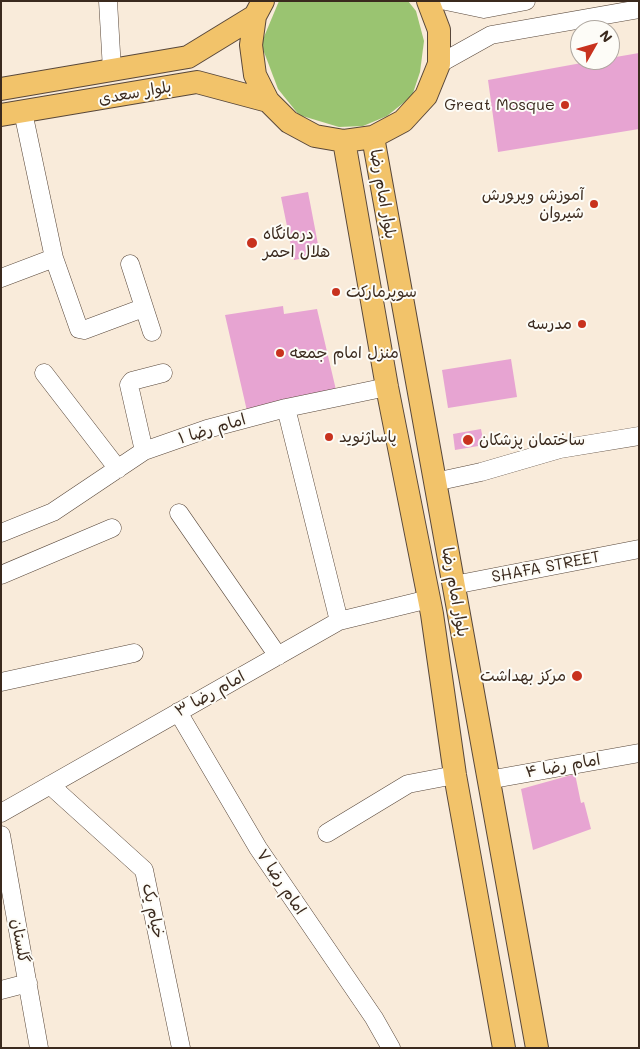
<!DOCTYPE html>
<html>
<head>
<meta charset="utf-8">
<style>
  body { margin:0 }
  #map { position:relative; width:640px; height:1049px; overflow:hidden; background:#f9ebda; font-family:Mali,sans-serif }
  canvas { display:block }
  .frame { position:absolute; inset:0; border:2px solid #3b2a1e; pointer-events:none }
  .north { position:absolute; left:570px; top:20px; width:50px; height:50px; box-sizing:border-box; background:#fdfcf7; border:1px solid #afa8a0; border-radius:50%; rotate:52deg; font-size:14px; font-weight:700; line-height:20px; text-align:center; color:#3b2a1e }
  .north::after { content:''; display:block; margin:auto; width:18px; height:22px; background:#c8321e; clip-path:polygon(50% 0,100% 100%,50% 72%,0 100%) }
</style>
</head>
<body>
<div id="map">
<canvas width="640" height="1049"></canvas>
<div class="frame"></div>
<div class="north">N</div>
</div>
<script>
const ctx = document.querySelector('canvas').getContext('2d');
ctx.lineJoin = 'round';
function paint(path, color) {
  ctx.fillStyle = color;
  ctx.fill(path, 'evenodd');
}
function shape(rows) {
  const path = new Path2D();
  for (const r of rows) {
    path.moveTo(r[0], r[1]);
    for (let i = 2; i < r.length; i += 2) path.lineTo(r[i], r[i + 1]);
  }
  return path;
}
function stroke(path, color, width, dash) {
  ctx.strokeStyle = color;
  ctx.lineWidth = width;
  ctx.lineCap = dash ? 'butt' : 'round';
  ctx.setLineDash(dash || []);
  ctx.stroke(path);
}
function label(font, color, halo, rows, align = 'center') {
  ctx.font = font + ' Mali,"Playpen Sans Arabic",sans-serif';
  ctx.lineWidth = 4;
  ctx.setLineDash([]);
  ctx.textBaseline = 'middle';
  ctx.strokeStyle = halo;
  ctx.fillStyle = color;
  for (const [text, x, y, turn = 0] of rows) {
    ctx.save();
    ctx.translate(x, y);
    ctx.rotate((+turn || 0) * Math.PI / 180);
    ctx.textAlign = isNaN(turn) ? turn : align;
    if (halo) ctx.strokeText(text, 0, 0);
    ctx.fillText(text, 0, 0);
    ctx.restore();
  }
}
const green = shape([
  [279,1,408,1,416,11,424,41,420,72,412,96,387,116,363,126,339,127,299,115,278,89,261,44]
]);
const building = shape([
  [639,53,639,129,498,152,488,80,598,60,610,60,610,58],
  [308,192,320,255,294,260,281,197],
  [283,306,284,314,317,309,336,390,247,411,225,315],
  [511,359,517,397,448,408,442,370],
  [481,429,484,445,455,450,453,434],
  [575,774,581,803,584,802,591,829,533,850,521,789]
]);
const minor = shape([
  [108,1,112,70],
  [446,1,484,9,526,1],
  [439,64,491,35,639,9],
  [23,112,54,258,79,329,84,330,143,308],
  [130,264,152,332],
  [1,278,54,258],
  [44,373,118,469],
  [286,408,339,621],
  [144,451,129,385,132,381,163,373],
  [435,482,481,472,560,449,639,436],
  [179,513,278,656],
  [1,533,53,512,144,451,207,429,286,408,387,387],
  [1,575,112,528],
  [454,585,639,549],
  [1,682,134,653],
  [178,712,258,848,374,1018,391,1048],
  [488,780,639,753],
  [50,785,144,870,181,1048],
  [1,813,339,621,429,599],
  [327,833,408,784,455,775],
  [1,835,39,1048],
  [1,990,28,983]
]);
const major = shape([
  [263,1,255,16,251,45,255,75,268,101,289,122,315,136,344,141,373,137,403,121,426,96,439,64,439,30,428,1],
  [1,89,188,57,255,16],
  [1,115,197,82,268,101],
  [373,137,537,1048],
  [344,141,387,387,432,614,455,775,504,1048]
]);
const markers = [
  [565,105,5,"#c8321e"],
  [594,204,5,"#c8321e"],
  [252,243,6,"#c8321e"],
  [336,292,5,"#c8321e"],
  [582,324,5,"#c8321e"],
  [280,353,5,"#c8321e"],
  [329,437,5,"#c8321e"],
  [468,440,6,"#c8321e"],
  [577,676,6,"#c8321e"]
];
const streetNames = [
  ["بلوار سعدی",135,93,-10],
  ["بلوار امام رضا",383,194,80],
  ["امام رضا ۱",212,429,-17],
  ["SHAFA STREET",546,567,-11],
  ["بلوار امام رضا",455,592,80],
  ["امام رضا ۳",210,694,-29],
  ["امام رضا ۴",563,766,-10],
  ["امام رضا ۷",281,882,56],
  ["خیام یک",153,911,78],
  ["گلستان",20,941,80]
];
const poiNames = [
  ["Great Mosque",555,105,"right"],
  ["آموزش وپرورش",584,195,"right"],
  ["شیروان",584,213,"right"],
  ["درمانگاه",263,234],
  ["هلال احمر",263,252],
  ["سوپرمارکت",346,292],
  ["مدرسه",572,324,"right"],
  ["منزل امام جمعه",290,353],
  ["پاساژنوید",339,437],
  ["ساختمان پزشکان",479,440],
  ["مرکز بهداشت",566,676,"right"]
];
paint(green, '#9ac471');
paint(building, '#e7a4d2');
stroke(minor, '#58473a', 19);
stroke(major, '#58473a', 24);
stroke(minor, '#fff', 18);
stroke(major, '#f2c36a', 22);
for (const [x, y, r, color] of markers) {
  const dot = new Path2D();
  dot.arc(x, y, r, 0, 2 * Math.PI);
  ctx.fillStyle = color;
  ctx.fill(dot);
  stroke(dot, '#fdfcf7', 2);
}
label('16px', '#3b2a1e', '#fdfcf7', streetNames);
label('16px', '#3b2a1e', '#fdfcf7', poiNames, 'left');
</script>
</body>
</html>
